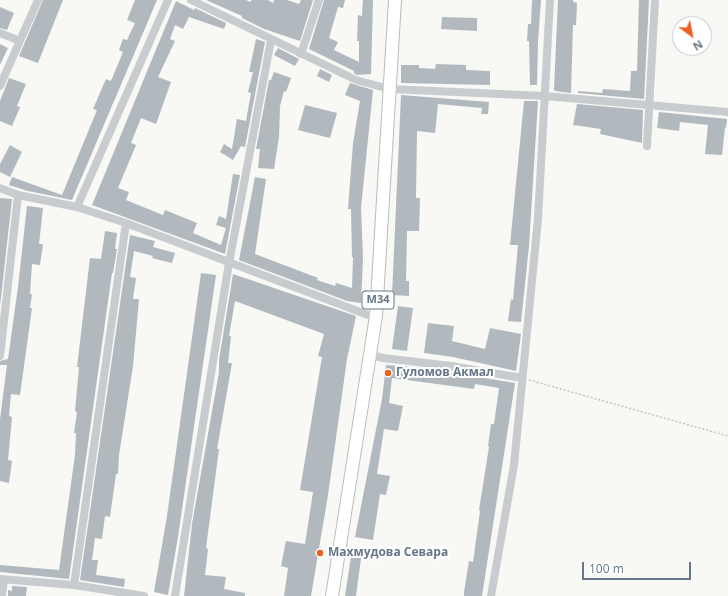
<!DOCTYPE html>
<html>
<head>
<meta charset="utf-8">
<style>
  body { margin:0 }
  #map { position:relative; width:728px; height:596px; overflow:hidden; background:#f8f8f5; font-family:"Open Sans",sans-serif }
  canvas { display:block }
  .north { position:absolute; left:672px; top:16px; width:40px; height:40px; box-sizing:border-box; background:#fff; border:1px solid #c2c8cf; border-radius:50%; rotate:148deg; font-size:11px; font-weight:700; line-height:16px; text-align:center; color:#667688 }
  .north::after { content:''; display:block; margin:auto; width:14px; height:18px; background:#ec6022; clip-path:polygon(50% 0,100% 100%,50% 72%,0 100%) }
  .scale { position:absolute; left:582px; top:562px; width:109px; height:18px; box-sizing:border-box; border:2px solid #667688; border-top:0; padding-left:5px; font-size:12px; line-height:14px; white-space:nowrap; color:#667688; -webkit-text-stroke:3px #fff; paint-order:stroke }
</style>
</head>
<body>
<div id="map">
<canvas width="728" height="596"></canvas>
<div class="north">N</div>
<div class="scale">100 m</div>
</div>
<script>
const ctx = document.querySelector('canvas').getContext('2d');
ctx.lineJoin = 'round';
function paint(path, color) {
  ctx.fillStyle = color;
  ctx.fill(path, 'evenodd');
}
function shape(rows) {
  const path = new Path2D();
  for (const r of rows) {
    path.moveTo(r[0], r[1]);
    for (let i = 2; i < r.length; i += 2) path.lineTo(r[i], r[i + 1]);
  }
  return path;
}
function stroke(path, color, width, dash) {
  ctx.strokeStyle = color;
  ctx.lineWidth = width;
  ctx.lineCap = dash ? 'butt' : 'round';
  ctx.setLineDash(dash || []);
  ctx.stroke(path);
}
function label(font, color, halo, rows, align = 'center') {
  ctx.font = font + ' "Open Sans",sans-serif';
  ctx.lineWidth = 4;
  ctx.setLineDash([]);
  ctx.textBaseline = 'middle';
  ctx.strokeStyle = halo;
  ctx.fillStyle = color;
  for (const [text, x, y, turn = 0] of rows) {
    ctx.save();
    ctx.translate(x, y);
    ctx.rotate((+turn || 0) * Math.PI / 180);
    ctx.textAlign = isNaN(turn) ? turn : align;
    if (halo) ctx.strokeText(text, 0, 0);
    ctx.fillText(text, 0, 0);
    ctx.restore();
  }
}
const building = shape([
  [43,0,63,0,38,63,19,56],
  [135,0,157,0,72,200,28,191,9,185,12,177,62,195,97,110,93,109,106,79,111,81,123,52,119,50,123,39,127,40,135,23,127,20],
  [206,0,246,0,250,2,252,0,268,0,273,3,274,0,287,0,299,4,301,0,313,0,300,41,264,29,242,18,242,16],
  [324,0,345,0,343,8,338,7,329,38,338,42,334,50,359,62,359,41,357,41,358,15,362,16,363,0,373,0,371,74,357,75,354,73,354,71,309,49],
  [532,0,541,0,538,41,537,85,530,85,529,41,527,41,528,24,531,24],
  [558,0,573,0,573,2,577,3,576,25,573,25,571,93,555,91,554,89],
  [639,0,649,0,644,99,578,93,578,91,602,93,603,89,630,91,631,71,637,71],
  [176,1,194,10,195,8,226,23,224,29,189,17,183,29,175,25,170,39,175,41,158,77,171,82,156,124,141,118,131,143,136,145,118,188,129,192,126,200,163,215,165,210,197,223,193,233,221,245,226,228,216,225,219,216,226,219,233,174,240,175,225,254,92,205],
  [0,7,14,13,7,30,0,28],
  [442,17,477,18,477,31,441,29],
  [256,39,265,42,245,147,241,146,233,160,220,152,224,144,232,149,237,119,246,121,251,93,248,92,253,72,249,72],
  [0,44,8,48,0,65],
  [278,48,299,59,295,66,274,55],
  [436,64,466,65,466,70,490,71,490,85,401,83,401,65,419,65,419,68,435,69],
  [320,69,332,75,329,82,317,76],
  [274,72,291,78,286,92,284,91,280,106,279,137,274,169,258,168,260,149,256,149,269,80,271,80],
  [9,78,26,84,17,106,20,107,12,126,0,121,0,101],
  [350,83,373,90,361,208,363,258,361,303,347,301,239,260,255,177,266,179,255,254,318,278,317,280,335,286,336,283,352,288,353,257,352,257,351,209,348,209,353,143,360,101,345,95],
  [401,95,489,102,488,114,481,114,482,108,438,104,435,133,417,131,416,198,420,198,419,231,407,231,406,281,409,281,409,296,392,295],
  [524,101,538,101,529,246,521,322,508,321,511,299,513,300,518,245,510,245],
  [577,104,643,110,642,143,600,134,601,129,573,125],
  [305,105,337,113,330,138,298,130],
  [659,112,727,119,726,128,725,127,722,155,705,154,708,125,680,122,679,131,657,128],
  [10,145,22,152,10,177,0,172,0,164],
  [0,198,12,199,0,306],
  [27,206,43,208,39,244,43,244,40,265,32,264,30,294,32,294,30,308,32,308,20,395,11,394,9,416,12,417,8,460,12,461,9,483,0,481,0,419,7,365,0,365,0,361,8,359,18,287],
  [105,231,117,233,115,249,117,249,113,273,112,273,69,579,0,572,0,565,59,570,75,455,76,433,74,433,77,412,75,411,79,367,77,367,90,258,101,259],
  [130,235,155,241,153,247,175,253,172,263,152,258,153,256,134,251,130,277,136,278,133,299,139,299,133,366,119,455,118,474,116,474,110,517,105,516,102,539,95,538,92,560,98,560,96,575,125,579,124,587,80,580],
  [201,273,216,275,178,537,168,595,154,592,167,516],
  [233,274,356,316,347,359,328,495,311,596,284,596,288,568,281,566,286,541,305,544,313,492,300,490,322,357,318,356,324,334,235,301,229,336,231,336,228,363,232,363,217,449,219,449,206,548,208,549,205,575,226,577,224,589,245,593,245,596,184,596,192,524,219,372,219,360],
  [398,306,413,308,407,351,392,349],
  [428,323,454,326,452,341,485,349,490,328,521,334,516,371,453,357,424,353],
  [386,365,424,368,515,383,482,596,464,596,464,592,469,561,473,562,480,511,479,510,489,447,488,446,491,424,494,424,499,388,475,384,474,389,392,378,389,403,403,406,398,431,384,429,377,474,390,476,386,495,380,494,373,540,355,537,382,399],
  [352,550,362,551,356,596,345,596],
  [12,586,27,587,26,596,8,596,8,590,12,591]
]);
const path = shape([
  [529,380,728,436]
]);
const minor = shape([
  [191,0,356,80,382,87],
  [0,33,20,41],
  [301,54,319,0],
  [0,86,38,0],
  [389,89,545,96,728,112],
  [647,146,655,0],
  [0,188,18,195,77,207,126,223,368,315],
  [77,207,168,0],
  [371,355,383,358,451,366,522,378],
  [0,356,18,195],
  [0,579,74,585,144,596],
  [74,585,126,223],
  [2,596,4,579],
  [175,596,229,263,271,40],
  [491,596,514,465,538,219,550,0]
]);
const primary = shape([
  [332,596,376,316,395,0]
]);
const markers = [
  [388,373,4,"#ec6022"],
  [320,553,4,"#ec6022"]
];
const shields = [
  [378,300,32]
];
const shieldNames = [
  ["M34",378,300]
];
const poiNames = [
  ["Гуломов Акмал",396,373],
  ["Махмудова Севара",328,553]
];
paint(building, '#b1b8be');
stroke(primary, '#b9bdc1', 14);
stroke(path, '#c2c3c6', 1.5, [2, 2]);
stroke(minor, '#c8cccf', 8);
stroke(primary, '#fff', 12);
for (const [x, y, r, color] of markers) {
  const dot = new Path2D();
  dot.arc(x, y, r, 0, 2 * Math.PI);
  ctx.fillStyle = color;
  ctx.fill(dot);
  stroke(dot, '#fff', 1.5);
}
for (const [x, y, w] of shields) {
  const box = new Path2D();
  box.roundRect(x - w / 2, y - 9, w, 18, 3);
  ctx.fillStyle = '#fff';
  ctx.fill(box);
  stroke(box, '#667688', 1);
}
label('bold 11px', '#667688', null, shieldNames);
label('bold 12px', '#667688', '#fff', poiNames, 'left');
</script>
</body>
</html>
